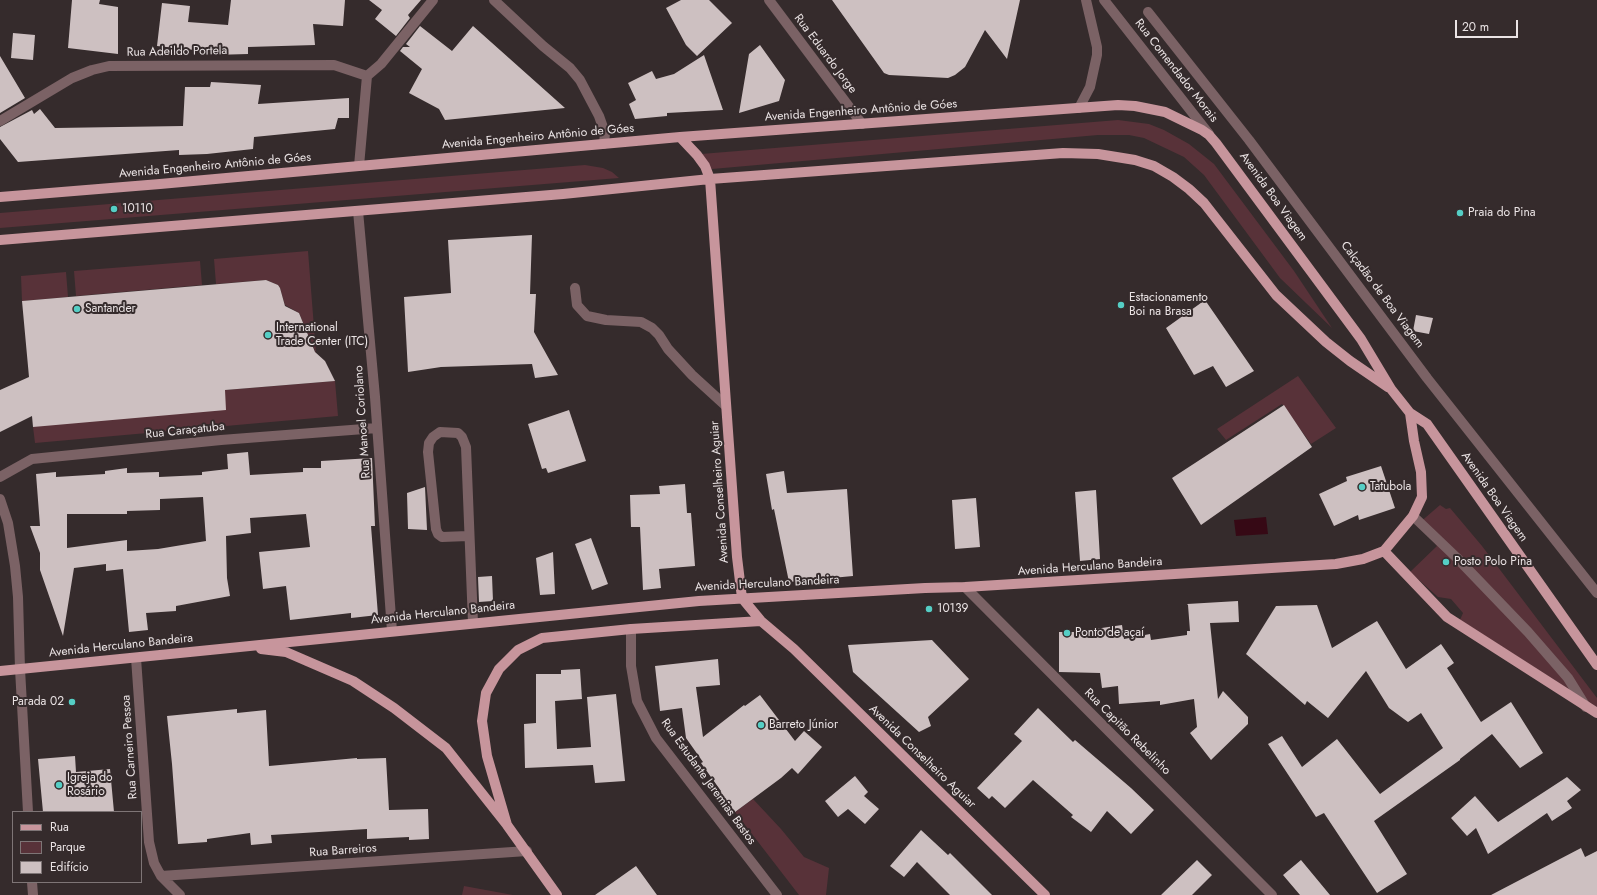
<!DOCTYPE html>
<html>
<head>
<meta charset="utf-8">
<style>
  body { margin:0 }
  #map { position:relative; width:1597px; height:895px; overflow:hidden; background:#352b2c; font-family:Jost,sans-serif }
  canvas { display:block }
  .legend { position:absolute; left:12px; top:811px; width:130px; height:72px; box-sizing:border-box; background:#352b2c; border:1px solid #7e7576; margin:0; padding:5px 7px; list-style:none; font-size:12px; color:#ebe4e5 }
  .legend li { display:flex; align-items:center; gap:8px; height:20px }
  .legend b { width:20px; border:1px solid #7e7576 }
  .scale { position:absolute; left:1455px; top:20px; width:63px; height:18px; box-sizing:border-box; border:2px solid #ebe4e5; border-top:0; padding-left:5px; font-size:12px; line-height:14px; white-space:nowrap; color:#ebe4e5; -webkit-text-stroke:3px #352b2c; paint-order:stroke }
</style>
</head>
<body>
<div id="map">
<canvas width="1597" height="895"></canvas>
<ul class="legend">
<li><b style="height:5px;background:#c7959c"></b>Rua</li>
<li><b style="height:11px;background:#583239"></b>Parque</li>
<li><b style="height:11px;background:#cdc0c1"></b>Edifício</li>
</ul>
<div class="scale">20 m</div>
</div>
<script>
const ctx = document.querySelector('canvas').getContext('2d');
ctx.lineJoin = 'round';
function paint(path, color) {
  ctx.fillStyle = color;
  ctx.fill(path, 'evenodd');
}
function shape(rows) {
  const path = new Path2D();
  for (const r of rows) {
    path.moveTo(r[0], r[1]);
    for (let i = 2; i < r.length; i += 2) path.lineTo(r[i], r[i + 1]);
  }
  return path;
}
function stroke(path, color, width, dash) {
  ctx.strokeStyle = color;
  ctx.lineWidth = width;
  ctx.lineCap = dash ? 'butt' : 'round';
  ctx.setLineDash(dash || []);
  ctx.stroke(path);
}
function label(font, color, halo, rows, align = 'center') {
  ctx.font = font + ' Jost,sans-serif';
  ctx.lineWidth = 4;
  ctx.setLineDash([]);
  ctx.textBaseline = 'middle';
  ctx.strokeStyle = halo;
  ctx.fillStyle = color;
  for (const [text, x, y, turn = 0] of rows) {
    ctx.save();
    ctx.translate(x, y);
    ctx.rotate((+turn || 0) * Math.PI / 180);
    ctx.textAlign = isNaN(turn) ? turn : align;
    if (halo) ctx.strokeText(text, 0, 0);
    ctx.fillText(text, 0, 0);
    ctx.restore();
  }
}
const green = shape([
  [1118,120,1149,124,1164,130,1189,144,1214,164,1294,271,1332,328,1280,278,1204,175,1184,157,1144,138,1129,135,1098,135,712,169,699,156,701,154],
  [585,165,603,168,612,172,619,178,0,228,0,213],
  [308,251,316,353,299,313,285,305,280,288,278,285,266,280,216,284,214,259],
  [200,261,202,285,76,296,74,271],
  [66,272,68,297,22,301,21,276],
  [1298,376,1336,428,1311,444,1282,404,1226,440,1217,429],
  [335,381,338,416,35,443,33,427,225,390],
  [1440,505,1446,509,1450,508,1482,546,1597,698,1597,707,1460,620,1463,613,1451,599,1438,597,1410,572,1437,546,1418,524],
  [753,799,781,829,804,857,829,868,826,895,799,895,735,812],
  [464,886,513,895,462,895]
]);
const water = shape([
  [1266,517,1268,534,1236,536,1234,520]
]);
const building = shape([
  [72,0,100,0,99,4,118,7,118,54,68,48],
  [231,0,345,0,343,26,313,24,315,45,248,47,248,54,213,55,213,52,157,46,162,3,190,6,188,22,228,25],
  [369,0,421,0,408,15,410,18,396,36,375,19,382,10],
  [681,0,709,0,732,23,697,56,686,45,666,8],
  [832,0,1020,0,1007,59,985,30,965,67,955,75,948,78,889,75,884,73],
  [420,26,452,51,473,26,565,108,445,120,439,109,409,93,422,69,400,51,403,47,410,47,406,44],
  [13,33,35,35,33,60,11,58],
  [760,45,785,80,779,101,739,113,749,54],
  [704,55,723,110,667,113,667,116,635,119,629,104,636,100,628,83,652,71,656,79,674,74],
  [0,56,25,98,0,113],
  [211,82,261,85,258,104,349,98,349,118,338,118,335,129,254,137,253,149,207,154,179,155,179,150,18,162,0,139,0,127,32,110,34,114,40,109,55,128,183,126,185,87,210,87],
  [532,235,530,294,536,294,534,332,558,375,535,378,532,364,441,367,408,372,404,297,451,293,448,240],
  [266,280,278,285,280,288,285,306,299,313,315,352,325,361,335,381,225,390,226,410,33,427,32,416,0,432,0,390,29,377,22,301],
  [1205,300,1254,371,1226,387,1213,366,1194,375,1166,328],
  [1416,315,1433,318,1429,334,1413,331],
  [1284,405,1312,447,1201,525,1172,478],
  [569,410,586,461,548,473,546,468,542,469,528,424],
  [248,452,250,475,303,472,303,468,321,468,321,461,372,458,375,526,371,526,378,615,351,618,351,613,290,620,286,586,263,589,259,552,310,547,306,514,250,518,251,533,226,536,227,578,230,596,176,606,176,611,146,613,148,630,129,632,123,569,106,571,106,564,74,568,63,636,40,570,40,553,30,526,40,526,36,474,56,472,56,477,105,474,105,471,127,468,127,473,159,472,159,477,202,475,202,472,228,469,227,454],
  [203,497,206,541,158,549,127,551,127,540,67,548,67,514,127,514,127,511,160,510,160,499],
  [1381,466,1395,508,1359,520,1358,515,1334,526,1319,494,1347,481,1346,477],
  [784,471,787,493,847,489,853,576,789,582,774,509,772,510,766,474],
  [685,484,687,513,691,513,695,566,659,569,661,588,643,590,640,527,631,527,630,495,660,494,659,486],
  [425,487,427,530,408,529,407,493],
  [1096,490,1100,559,1080,561,1075,492],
  [976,498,980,547,955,549,952,500],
  [591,538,608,584,592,590,575,544],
  [553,552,555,594,540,595,536,558],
  [492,576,493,601,479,602,478,577],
  [1238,601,1239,622,1210,623,1218,699,1223,691,1248,717,1248,724,1211,760,1190,733,1197,727,1194,699,1160,705,1160,701,1119,704,1118,686,1102,688,1100,673,1059,672,1059,632,1095,632,1095,629,1122,625,1124,639,1150,634,1151,640,1187,635,1187,631,1190,631,1188,605,1187,604],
  [1317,605,1332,648,1377,621,1406,669,1441,644,1454,663,1447,668,1481,722,1511,702,1543,753,1520,768,1492,734,1460,759,1460,760,1374,821,1407,874,1377,893,1324,813,1316,817,1268,744,1282,736,1302,767,1337,739,1380,794,1443,748,1421,713,1408,722,1389,708,1366,671,1328,718,1307,701,1305,705,1246,654,1276,606],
  [932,640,969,679,928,717,931,726,919,732,853,672,848,645],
  [718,659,720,685,696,687,703,737,744,705,745,706,760,695,795,741,804,731,822,747,798,774,792,768,781,778,735,812,719,792,721,791,701,763,703,762,686,738,682,708,660,711,655,666],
  [580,669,582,699,555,701,557,749,591,747,587,697,616,694,625,781,595,783,593,765,525,768,524,724,536,723,536,674,561,674,561,670],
  [1038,708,1073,742,1075,740,1131,788,1154,810,1131,834,1107,811,1091,832,1071,817,1073,815,1033,780,1005,808,992,796,989,799,977,788,1022,741,1014,734],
  [237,709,237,713,266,710,269,766,357,758,357,759,386,758,389,810,428,809,429,839,409,840,409,837,367,839,367,829,271,835,272,843,251,845,250,833,207,839,207,842,178,844,172,764,167,716],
  [75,756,76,772,110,769,114,812,43,812,38,759],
  [855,776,868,792,864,796,879,809,865,824,848,809,838,817,825,801],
  [1567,777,1581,790,1567,801,1572,808,1552,821,1547,813,1488,854,1476,828,1467,836,1451,818,1475,796,1498,822],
  [921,830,948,855,950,853,992,895,950,895,917,862,904,877,890,866],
  [1581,848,1585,857,1597,851,1597,895,1491,895],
  [1197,860,1212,875,1192,895,1161,895],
  [1301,860,1330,895,1300,895,1283,875],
  [636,866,657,895,595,895]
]);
const minor = shape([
  [494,0,543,46,570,68,580,80,599,116,605,133,604,144],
  [769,0,862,124],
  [1104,0,1209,134],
  [1148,12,1249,140,1427,378,1597,593],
  [367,76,381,64,433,0],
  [1079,108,1090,87,1097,55,1097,47,1086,0],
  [0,121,72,78,92,70,109,66,334,65,367,76,359,166],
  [358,211,375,397,392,631],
  [575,288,577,305,587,316,606,320,641,322,652,328,659,335,668,349,692,375,726,406],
  [0,477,32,459,221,440,377,428],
  [0,499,8,523,15,566,18,597,20,669,28,812],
  [1413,516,1456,557,1528,632,1568,678,1586,707],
  [468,536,442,537,438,534,436,529,428,452,429,443,433,437,440,432,458,433,462,437,466,447,473,623],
  [965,587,1272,895],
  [631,629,631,666,637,701,656,738,777,895],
  [136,658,149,842,154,863,161,876,180,895],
  [161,876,527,851],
  [32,882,33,895]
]);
const major = shape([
  [680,137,697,155,705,166,710,179,737,557,742,598,761,621,794,649,1045,895],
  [0,197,160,184,680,137,1118,105,1135,106,1165,112,1202,130,1209,135,1216,143,1361,339,1391,389,1410,413,1427,424,1597,665],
  [0,240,563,194,710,179,1063,153,1098,154,1135,160,1154,166,1173,177,1189,189,1204,203,1276,295,1326,342,1350,361,1388,387],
  [1384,551,1447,617,1597,713],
  [261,649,286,652,353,681,394,708,446,748,507,825,557,895],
  [0,671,699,601,925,588,965,587,1336,564,1363,559,1384,551,1413,516,1422,497,1421,472,1414,441,1410,413],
  [507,825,487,756,482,721,486,693,499,669,518,650,542,638,631,629,761,621]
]);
const markers = [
  [114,209,4,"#55cec5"],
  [1460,213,4,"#55cec5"],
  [1121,305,4,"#55cec5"],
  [77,309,4,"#55cec5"],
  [268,335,4,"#55cec5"],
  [1362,487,4,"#55cec5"],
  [1446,562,4,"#55cec5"],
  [929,609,4,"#55cec5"],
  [1067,633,4,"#55cec5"],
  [72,702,4,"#55cec5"],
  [761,725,4,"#55cec5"],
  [59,785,4,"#55cec5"]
];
const streetNames = [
  ["Rua Adeildo Portela",177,52,-1],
  ["Rua Eduardo Jorge",825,54,53],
  ["Rua Comendador Morais",1176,71,52],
  ["Avenida Engenheiro Antônio de Góes",861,111,-4],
  ["Avenida Engenheiro Antônio de Góes",538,137,-5],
  ["Avenida Engenheiro Antônio de Góes",215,166,-5],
  ["Avenida Boa Viagem",1273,197,54],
  ["Calçadão de Boa Viagem",1382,295,53],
  ["Rua Manoel Coriolano",363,422,-94],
  ["Rua Caraçatuba",185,431,-6],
  ["Avenida Conselheiro Aguiar",720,492,-94],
  ["Avenida Boa Viagem",1494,497,55],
  ["Avenida Herculano Bandeira",1090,567,-4],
  ["Avenida Herculano Bandeira",767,584,-3],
  ["Avenida Herculano Bandeira",443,613,-6],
  ["Avenida Herculano Bandeira",121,646,-6],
  ["Rua Capitão Rebelinho",1127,732,45],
  ["Rua Carneiro Pessoa",130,747,-94],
  ["Avenida Conselheiro Aguiar",922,757,44],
  ["Rua Estudante Jeremias Bastos",708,782,54],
  ["Rua Barreiros",343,851,-4]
];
const poiNames = [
  ["10110",122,209],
  ["Praia do Pina",1468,213],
  ["Estacionamento",1129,298],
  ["Boi na Brasa",1129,312],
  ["Santander",85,309],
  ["International",276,328],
  ["Trade Center (ITC)",276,342],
  ["Tatubola",1370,487],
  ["Posto Polo Pina",1454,562],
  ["10139",937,609],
  ["Ponto de açaí",1075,633],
  ["Parada 02",64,702,"right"],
  ["Barreto Júnior",769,725],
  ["Igreja do",67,778],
  ["Rosário",67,792]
];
paint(green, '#583239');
paint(water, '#360915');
paint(building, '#cdc0c1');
stroke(minor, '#7b6265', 10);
stroke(major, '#c7959c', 10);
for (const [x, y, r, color] of markers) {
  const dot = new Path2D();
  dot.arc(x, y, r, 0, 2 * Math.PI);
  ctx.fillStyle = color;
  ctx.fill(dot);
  stroke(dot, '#352b2c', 1.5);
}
label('12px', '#ebe4e5', '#352b2c', streetNames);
label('12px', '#ebe4e5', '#352b2c', poiNames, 'left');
</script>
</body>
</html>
